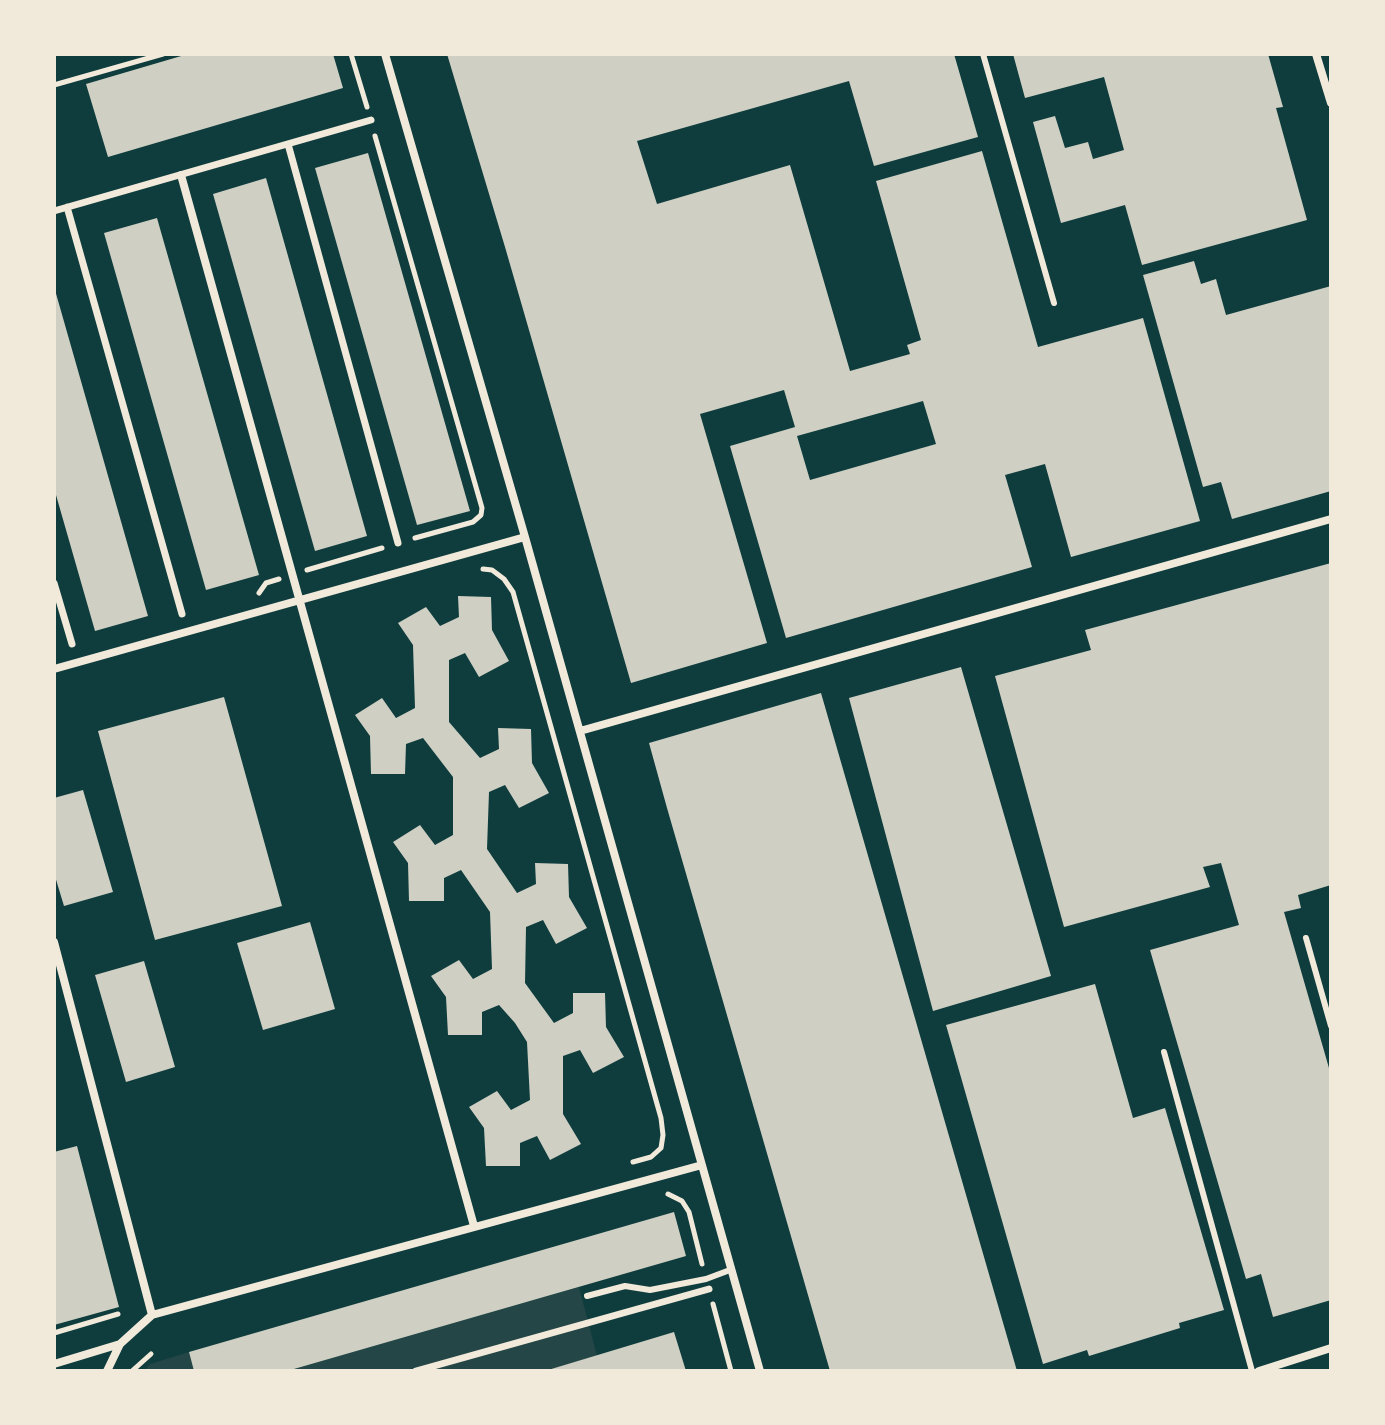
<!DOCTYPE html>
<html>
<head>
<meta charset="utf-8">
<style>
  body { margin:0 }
  #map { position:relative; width:1385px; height:1425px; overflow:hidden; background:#0f3d3e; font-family:"DM Sans",sans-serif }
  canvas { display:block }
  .frame { position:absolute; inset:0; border:56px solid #f1e9da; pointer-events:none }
</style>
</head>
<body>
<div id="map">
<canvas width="1385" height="1425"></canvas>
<div class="frame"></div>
</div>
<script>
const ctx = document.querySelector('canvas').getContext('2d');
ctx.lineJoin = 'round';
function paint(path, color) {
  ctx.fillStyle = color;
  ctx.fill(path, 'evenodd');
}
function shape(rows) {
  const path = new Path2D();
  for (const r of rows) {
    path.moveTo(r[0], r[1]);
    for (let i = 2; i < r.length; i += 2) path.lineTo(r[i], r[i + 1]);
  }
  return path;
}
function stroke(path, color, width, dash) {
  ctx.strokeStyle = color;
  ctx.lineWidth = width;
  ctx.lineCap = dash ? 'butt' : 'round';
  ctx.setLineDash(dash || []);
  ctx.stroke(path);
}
const green = shape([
  [579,1287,597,1356,546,1371,287,1371],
  [189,1352,194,1371,144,1371,150,1364]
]);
const building = shape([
  [188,54,333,54,343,88,108,157,86,84],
  [447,54,954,54,978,137,874,166,849,81,637,141,657,204,790,165,850,371,910,354,907,345,921,340,876,181,982,151,1038,347,1143,318,1200,521,1071,557,1045,464,1005,475,1032,567,786,638,730,446,795,427,784,390,700,414,767,643,631,683,505,247],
  [923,401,936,444,810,480,797,436],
  [1013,54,1268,54,1283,107,1276,108,1307,220,1142,265,1125,205,1061,223,1033,122,1055,116,1065,148,1088,142,1093,159,1124,150,1104,77,1025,98],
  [368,153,470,511,417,525,315,168],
  [266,178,367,536,315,551,213,194],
  [157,218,259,575,206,590,104,233],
  [1194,261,1201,284,1216,279,1226,315,1331,286,1331,491,1232,519,1221,482,1203,487,1143,275],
  [55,290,148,616,95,631,54,488],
  [1331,563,1331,885,1298,895,1301,908,1284,912,1331,1075,1331,1300,1273,1317,1261,1274,1246,1279,1150,950,1239,925,1221,863,1203,867,1210,887,1064,927,995,676,1091,650,1085,630],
  [458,596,491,597,492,630,509,661,479,677,465,653,449,660,449,722,480,758,499,749,498,728,531,729,532,763,549,793,519,808,505,785,489,792,487,849,517,893,536,884,535,863,568,864,569,897,587,928,556,944,543,920,526,927,525,983,554,1023,573,1013,573,993,605,993,606,1027,624,1057,593,1073,580,1050,563,1056,563,1114,581,1144,550,1160,537,1136,520,1143,520,1166,486,1166,484,1128,469,1107,497,1091,511,1110,530,1100,527,1042,515,1023,499,1005,482,1012,482,1035,448,1035,446,997,431,976,459,960,473,979,492,969,490,912,461,870,444,878,444,901,409,901,408,863,393,842,420,825,435,845,453,835,453,777,423,738,406,744,405,774,371,774,370,736,355,715,382,698,396,718,415,708,413,645,398,623,426,607,440,626,459,617],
  [961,667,1051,976,933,1011,849,698],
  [821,693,949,1136,1017,1371,830,1371,667,808,649,743],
  [224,697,282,906,155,940,98,731],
  [83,790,113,892,64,906,54,873,54,798],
  [310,922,335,1009,263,1030,237,943],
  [144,961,175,1067,126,1082,95,975],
  [1095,984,1133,1118,1165,1108,1224,1310,1179,1323,1180,1328,1089,1356,1087,1350,1043,1364,946,1025],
  [77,1146,119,1307,54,1325,54,1152],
  [674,1212,686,1256,287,1371,194,1371,189,1352],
  [674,1332,686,1371,548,1371,548,1370]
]);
const path = shape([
  [351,54,367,107],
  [54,85,163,54],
  [375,136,482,508,481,515,473,522,415,538],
  [483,569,492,570,504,579,513,592,661,1118,663,1135,661,1148,651,1157,633,1162],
  [307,570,382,548],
  [259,593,266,583,279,579],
  [668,1194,682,1201,689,1212,702,1264],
  [713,1304,731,1371],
  [54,1333,118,1314],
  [132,1371,151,1354]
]);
const service = shape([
  [983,54,1054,303],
  [1306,938,1331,1026],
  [1164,1052,1252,1371],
  [587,1296,625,1286,650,1290,706,1279,730,1270]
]);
const pedestrian = shape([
  [288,144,398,543],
  [67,207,182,614],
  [54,211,371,120],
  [54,583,72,644],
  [416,1371,709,1289]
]);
const minor = shape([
  [385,54,525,537,760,1371],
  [1316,54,1331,103],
  [181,175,474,1226],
  [54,669,525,537],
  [580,731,1331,519],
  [54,942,152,1315],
  [54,1364,120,1344],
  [107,1371,120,1344,152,1315,702,1165],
  [1259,1371,1331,1348]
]);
paint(green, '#244646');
paint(building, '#cfcfc3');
stroke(path, '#f1e9da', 5);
stroke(service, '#f1e9da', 6);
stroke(pedestrian, '#f1e9da', 7);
stroke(minor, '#f1e9da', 8);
</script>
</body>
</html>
